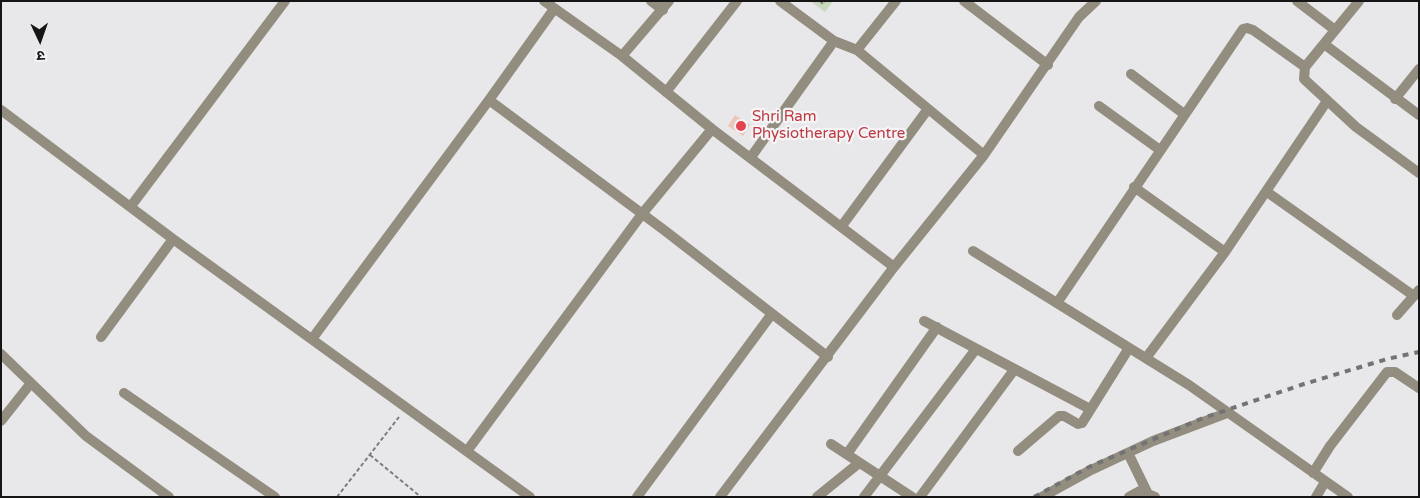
<!DOCTYPE html>
<html>
<head>
<meta charset="utf-8">
<style>
  body { margin:0 }
  #map { position:relative; width:1420px; height:498px; overflow:hidden; background:#e8e8ea; font-family:"Varela Round","Noto Sans Devanagari",sans-serif }
  canvas { display:block }
  .frame { position:absolute; inset:0; border:2px solid #151516; pointer-events:none }
  .north { position:absolute; left:15px; top:15px; width:50px; height:50px; -webkit-text-stroke:4px #f5f5f7; paint-order:stroke; rotate:177deg; font-size:14px; font-weight:700; line-height:20px; text-align:center; color:#151516 }
  .north::after { content:''; display:block; margin:auto; width:18px; height:22px; background:#151516; clip-path:polygon(50% 0,100% 100%,50% 72%,0 100%) }
</style>
</head>
<body>
<div id="map">
<canvas width="1420" height="498"></canvas>
<div class="frame"></div>
<div class="north">उ</div>
</div>
<script>
const ctx = document.querySelector('canvas').getContext('2d');
ctx.lineJoin = 'round';
function paint(path, color) {
  ctx.fillStyle = color;
  ctx.fill(path, 'evenodd');
}
function shape(rows) {
  const path = new Path2D();
  for (const r of rows) {
    path.moveTo(r[0], r[1]);
    for (let i = 2; i < r.length; i += 2) path.lineTo(r[i], r[i + 1]);
  }
  return path;
}
function stroke(path, color, width, dash) {
  ctx.strokeStyle = color;
  ctx.lineWidth = width;
  ctx.lineCap = dash ? 'butt' : 'round';
  ctx.setLineDash(dash || []);
  ctx.stroke(path);
}
function label(font, color, halo, rows, align = 'center') {
  ctx.font = font + ' "Varela Round",sans-serif';
  ctx.lineWidth = 4.5;
  ctx.setLineDash([]);
  ctx.textBaseline = 'middle';
  ctx.strokeStyle = halo;
  ctx.fillStyle = color;
  for (const [text, x, y, turn = 0] of rows) {
    ctx.save();
    ctx.translate(x, y);
    ctx.rotate((+turn || 0) * Math.PI / 180);
    ctx.textAlign = isNaN(turn) ? turn : align;
    if (halo) ctx.strokeText(text, 0, 0);
    ctx.fillText(text, 0, 0);
    ctx.restore();
  }
}
const green = shape([
  [810,1,833,1,825,12]
]);
const building = shape([
  [735,115,750,125,743,136,728,126]
]);
const path = shape([
  [820,1,823,4,825,1],
  [370,455,421,497],
  [337,497,399,417]
]);
const minor = shape([
  [544,1,622,56,712,129,894,267],
  [651,1,663,10],
  [780,1,834,41,857,50,984,155],
  [964,1,1048,65],
  [1297,1,1335,30],
  [1359,1,1305,67,1304,79,1356,127,1419,173],
  [1324,44,1419,115],
  [857,50,896,1],
  [622,56,669,1],
  [1131,74,1184,114],
  [666,92,737,1],
  [1395,99,1419,69],
  [489,100,664,230,828,357],
  [1099,106,1160,150],
  [1,110,173,239,530,497],
  [751,157,834,41],
  [1134,187,1225,252],
  [1267,192,1414,296],
  [131,206,285,1],
  [841,227,928,109],
  [973,251,1189,385,1348,497],
  [1057,303,1243,29,1247,28,1253,30,1305,67],
  [1397,315,1419,290],
  [924,321,1090,409],
  [101,337,173,239],
  [312,339,489,100,554,9],
  [1,354,86,436,169,497],
  [1146,358,1225,252,1327,101],
  [124,393,275,497],
  [1,421,31,383],
  [831,444,912,497],
  [467,451,642,214,712,129],
  [1018,451,1059,416,1064,416,1078,424,1082,423,1129,348],
  [1128,453,1147,492],
  [847,454,937,327],
  [1313,473,1330,446,1387,372,1395,372,1419,388],
  [637,497,771,315],
  [720,497,894,267,984,155,1079,17,1096,1],
  [817,497,859,463],
  [864,497,976,349],
  [920,497,1014,370],
  [1042,497,1089,471,1153,441,1227,413],
  [1129,497,1140,491,1155,497],
  [1316,497,1325,482]
]);
const rail = shape([
  [1034,497,1091,466,1203,418,1304,384,1387,359,1419,352]
]);
const markers = [
  [741,126,6,"#e0444e"]
];
const healthNames = [
  ["Shri Ram",752,117],
  ["Physiotherapy Centre",752,134]
];
paint(green, '#c9d9bd');
paint(building, '#ecc7ba');
stroke(path, '#7d7d7f', 2, [4, 2.5]);
stroke(minor, '#928d7f', 10);
stroke(rail, '#737374', 4, [6, 6]);
for (const [x, y, r, color] of markers) {
  const dot = new Path2D();
  dot.arc(x, y, r, 0, 2 * Math.PI);
  ctx.fillStyle = color;
  ctx.fill(dot);
  stroke(dot, '#f5f5f7', 2);
}
label('15px', '#be3a42', '#f5f5f7', healthNames, 'left');
</script>
</body>
</html>
